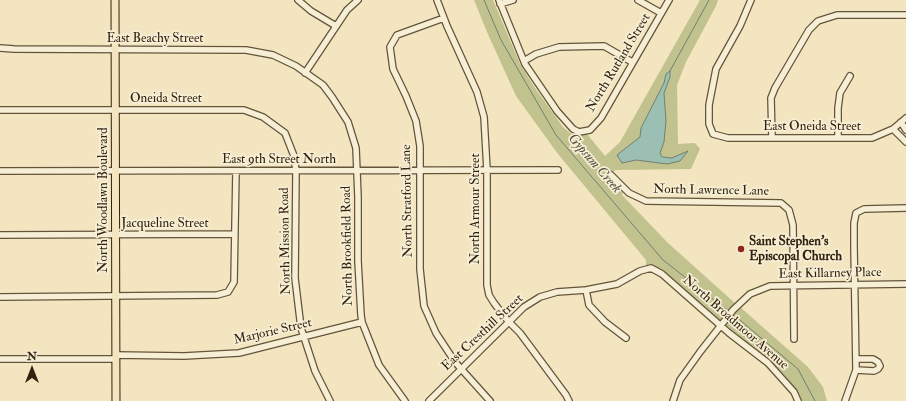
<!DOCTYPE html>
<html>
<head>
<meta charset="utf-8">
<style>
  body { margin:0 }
  #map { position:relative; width:906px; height:401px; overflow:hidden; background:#f2e5c0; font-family:"IM FELL Double Pica",serif }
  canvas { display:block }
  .north { position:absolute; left:12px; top:349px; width:40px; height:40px; -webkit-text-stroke:3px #f7eed6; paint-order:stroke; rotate:0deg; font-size:11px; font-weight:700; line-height:16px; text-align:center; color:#33230e }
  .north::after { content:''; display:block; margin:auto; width:14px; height:18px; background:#33230e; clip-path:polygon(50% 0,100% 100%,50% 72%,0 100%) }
</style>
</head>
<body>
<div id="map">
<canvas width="906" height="401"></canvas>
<div class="north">N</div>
</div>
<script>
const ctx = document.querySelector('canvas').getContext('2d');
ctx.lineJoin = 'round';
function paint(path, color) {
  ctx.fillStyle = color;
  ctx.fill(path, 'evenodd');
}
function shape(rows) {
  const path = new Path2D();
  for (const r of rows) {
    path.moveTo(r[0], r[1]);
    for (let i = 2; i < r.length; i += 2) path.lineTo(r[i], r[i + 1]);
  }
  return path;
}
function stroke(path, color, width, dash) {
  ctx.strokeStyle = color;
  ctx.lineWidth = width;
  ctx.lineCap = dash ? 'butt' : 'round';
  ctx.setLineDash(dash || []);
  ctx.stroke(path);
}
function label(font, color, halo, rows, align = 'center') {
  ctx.font = font + ' "IM FELL Double Pica",serif';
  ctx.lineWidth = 3.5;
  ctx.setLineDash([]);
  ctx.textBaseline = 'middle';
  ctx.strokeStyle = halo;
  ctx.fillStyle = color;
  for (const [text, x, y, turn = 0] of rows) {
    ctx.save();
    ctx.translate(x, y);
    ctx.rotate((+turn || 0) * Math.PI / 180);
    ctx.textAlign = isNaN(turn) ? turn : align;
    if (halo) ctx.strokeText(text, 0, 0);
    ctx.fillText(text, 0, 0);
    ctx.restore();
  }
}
const green = shape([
  [474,0,493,0,520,64,537,91,563,127,570,133,576,135,587,134,605,156,620,142,700,0,718,0,716,6,686,62,677,85,678,144,695,143,700,149,691,169,616,170,607,175,623,193,622,195,668,243,736,304,725,318,721,320,717,319,662,272,646,267,646,260,558,154,516,96,487,32],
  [740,307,808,367,823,387,827,401,802,401,796,389,779,369,726,325,727,323]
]);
const water = shape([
  [670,71,670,77,664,93,666,121,664,142,660,153,662,157,672,158,688,151,680,161,667,164,636,160,622,163,617,155,640,137,641,128,664,83,666,74,670,71]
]);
const stream = shape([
  [484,0,501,40,556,135,663,260,727,310],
  [670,71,709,0],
  [735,316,798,369,815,401]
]);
const minor = shape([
  [298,0,311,11,336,26],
  [437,0,447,26,477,92,484,117,487,170,487,285,489,295,494,303,508,321,520,333,566,395,569,401],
  [499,0,525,64,557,111,573,129,579,132,590,130,601,118,669,0],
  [638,0,661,13],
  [751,0,740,26,716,69,709,105,709,124,713,134,728,138,872,138,893,129,906,118],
  [500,4,513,0],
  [444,18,397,35,390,47,393,69,406,96,416,121,420,146,420,269,424,306,436,333,455,362,490,401],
  [0,48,14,49,246,50,273,55,296,66,323,85,332,97,348,122,356,148,358,197,358,261,361,315,362,322,379,365,405,401],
  [524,61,536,54,559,47,604,46,632,62],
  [305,73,347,10,358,0],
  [0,110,244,110,263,117,285,133,294,156,296,171,295,278,301,328,315,371,330,401],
  [901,122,906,130],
  [893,129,906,142],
  [772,138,771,98,775,88,809,30,818,21,837,15,906,15],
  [838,138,838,108,840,93,850,76],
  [0,171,558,170],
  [611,175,629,193,646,201,781,203,789,210,793,225,794,339],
  [0,235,235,234],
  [586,290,589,305,605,322,626,338],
  [0,297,217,295,228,292,234,282,236,171],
  [116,355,184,356,239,353,362,322],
  [0,359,116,359],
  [856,359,873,359,878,362,880,366,878,369,874,371,856,370],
  [429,401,524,307,540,297,557,292,586,290,617,284,640,271,651,268,662,274,729,333,768,363,794,392,798,401],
  [673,401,680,380,700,352,733,310,750,294,770,286,906,284],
  [845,401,856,370,854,247,854,223,856,213,864,209,906,208]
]);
const major = shape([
  [115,0,116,401]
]);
const markers = [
  [741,249,4,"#8f2418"]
];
const streetNames = [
  ["East Beachy Street",155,39],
  ["North Rutland Street",619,63,-59],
  ["Oneida Street",166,99],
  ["East Oneida Street",812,127],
  ["East 9th Street North",279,160],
  ["North Lawrence Lane",711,191,1],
  ["North Woodlawn Boulevard",104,200,-90],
  ["North Stratford Lane",408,201,-91],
  ["North Armour Street",476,209,-90],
  ["Jacqueline Street",165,224],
  ["North Mission Road",286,241,-91],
  ["North Brookfield Road",348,246,-91],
  ["East Killarney Place",830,274,-1],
  ["North Broadmoor Avenue",735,323,41],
  ["Marjorie Street",273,332,-13],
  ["East Cresthill Street",483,333,-43]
];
const poiNames = [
  ["Saint Stephen's",749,242],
  ["Episcopal Church",749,257]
];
const waterNames = [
  ["Gypsum Creek",594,164,49]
];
paint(green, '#c1c28e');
paint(water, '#9bbfb2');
stroke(water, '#718170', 1);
stroke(stream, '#718170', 1);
stroke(minor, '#63543a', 8);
stroke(major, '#33230e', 9);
stroke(minor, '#f7eed6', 5.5);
stroke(major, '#f2e5c0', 7);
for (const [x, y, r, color] of markers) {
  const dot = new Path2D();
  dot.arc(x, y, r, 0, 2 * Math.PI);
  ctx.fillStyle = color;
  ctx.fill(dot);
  stroke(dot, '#f7eed6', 1.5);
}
label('13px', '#33230e', '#f7eed6', streetNames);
label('bold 13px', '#33230e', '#f7eed6', poiNames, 'left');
label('italic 14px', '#52523f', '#f7eed6', waterNames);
</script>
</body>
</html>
